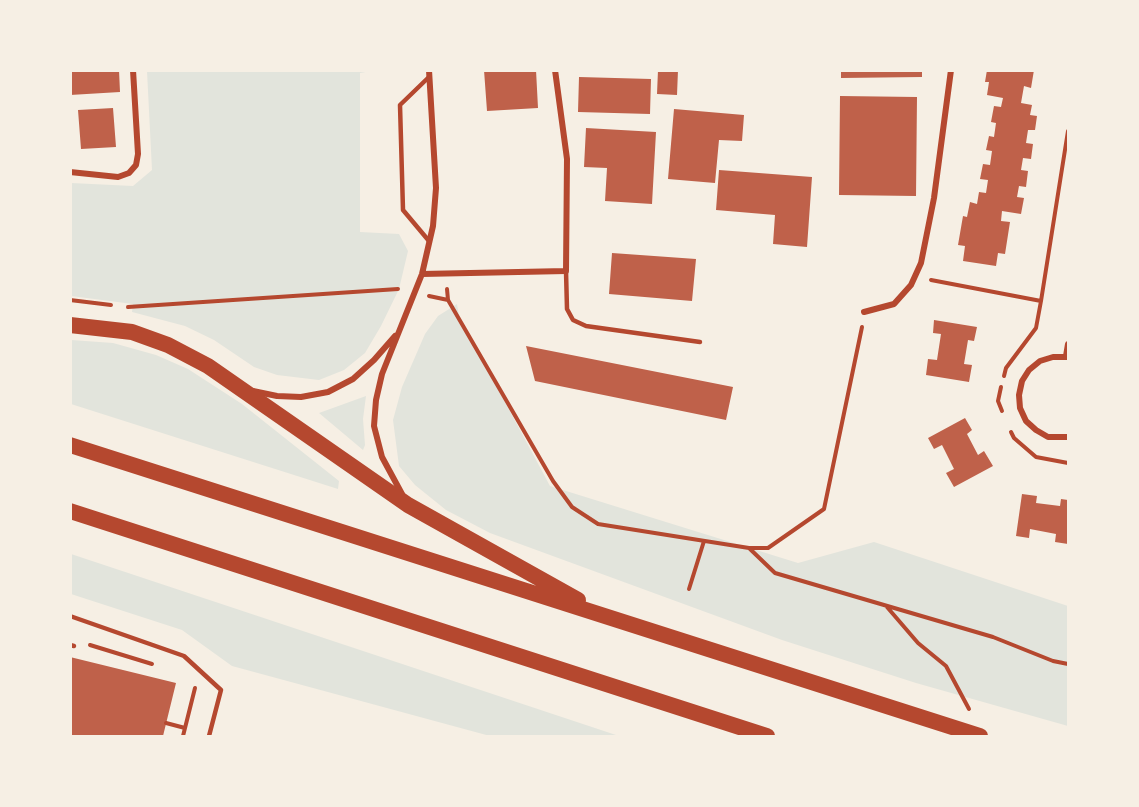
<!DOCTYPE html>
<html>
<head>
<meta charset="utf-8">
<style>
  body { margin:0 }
  #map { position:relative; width:1139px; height:807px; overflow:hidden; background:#f6efe4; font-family:Arial,sans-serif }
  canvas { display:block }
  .frame { position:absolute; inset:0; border:72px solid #f6efe4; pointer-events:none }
</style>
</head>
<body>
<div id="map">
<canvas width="1139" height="807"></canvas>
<div class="frame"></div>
</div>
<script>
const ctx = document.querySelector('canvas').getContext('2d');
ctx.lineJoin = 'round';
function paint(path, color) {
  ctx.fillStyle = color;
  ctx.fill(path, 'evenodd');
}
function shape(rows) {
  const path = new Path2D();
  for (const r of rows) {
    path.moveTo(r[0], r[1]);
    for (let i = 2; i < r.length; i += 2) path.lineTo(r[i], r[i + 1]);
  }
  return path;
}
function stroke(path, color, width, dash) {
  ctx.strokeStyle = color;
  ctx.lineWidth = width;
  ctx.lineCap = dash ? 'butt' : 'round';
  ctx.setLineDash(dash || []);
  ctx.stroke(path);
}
const green = shape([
  [147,71,371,71,360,73,360,232,399,234,408,251,399,289,381,326,365,353,344,370,319,380,277,375,254,367,214,340,185,326,132,312,133,304,71,296,71,183,133,186,152,170],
  [457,304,459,316,550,486,798,563,874,542,1068,606,1068,726,916,683,782,640,490,533,446,510,415,485,399,466,393,420,402,387,425,334,438,316],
  [71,340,113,343,156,355,188,369,242,404,339,481,338,489,71,404],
  [366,396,363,419,365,445,363,450,319,413],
  [71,554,619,736,490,736,232,666,182,630,71,594]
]);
const building = shape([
  [70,70,119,70,120,92,70,95],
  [484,70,536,70,538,108,487,111],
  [658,70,678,70,677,95,657,94],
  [841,70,922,70,922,77,841,78],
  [987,70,1034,70,1031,88,1024,86,1021,103,1032,105,1030,115,1037,116,1035,130,1028,130,1026,143,1033,144,1031,159,1023,158,1021,170,1028,171,1026,187,1019,186,1017,197,1024,198,1021,214,1002,211,1001,221,1010,222,1005,254,998,253,996,266,963,261,965,246,958,245,963,216,967,217,970,202,977,204,979,192,986,193,988,180,980,179,983,164,990,165,992,151,986,150,989,136,994,137,996,123,991,122,994,106,1001,107,1003,98,987,95,989,82,985,82],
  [579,77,651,79,650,114,578,112],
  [840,96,917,97,916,196,839,195],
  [113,108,116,147,81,149,78,110],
  [674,109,744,115,742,141,719,140,715,183,668,179],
  [586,128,656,132,652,204,605,201,607,168,584,167],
  [719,170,812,177,807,247,773,244,775,215,716,210],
  [612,253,696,259,692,301,609,294],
  [934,320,977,327,974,341,968,340,964,364,972,365,969,382,926,375,928,359,937,360,941,334,933,333],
  [526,346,733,387,726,420,535,381],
  [965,418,972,430,967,434,978,455,984,451,993,466,954,487,946,473,954,469,942,445,934,449,928,438],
  [1022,494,1037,496,1036,503,1060,506,1061,499,1068,500,1068,544,1055,542,1056,534,1030,529,1029,538,1016,536],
  [70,657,176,683,163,736,70,736]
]);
const path = shape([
  [931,280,1041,301,1068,131],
  [447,289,448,300,553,481,572,507,598,524,749,548,768,548,824,509,862,327],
  [429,296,448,300],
  [70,300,111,305],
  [128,307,398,289],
  [1004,376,1006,368,1036,328,1041,301],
  [1001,387,998,401,1002,411],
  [1011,432,1014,438,1036,457,1068,463],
  [750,549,775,573,993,637,1053,661,1068,664],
  [689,589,704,541],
  [887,607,918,643,946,666,969,709],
  [90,645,152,664],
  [166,723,185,728],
  [183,736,195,688]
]);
const service = shape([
  [429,77,400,105,403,210,429,241],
  [566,271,567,309,573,320,586,326,700,342],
  [70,616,184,656,221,690,209,736],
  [70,645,74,646]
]);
const minor = shape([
  [70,172,118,177,129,173,136,165,138,154,133,70],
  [422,274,566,271,567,159,555,70],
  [864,312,894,304,911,285,921,263,934,198,951,70],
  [1066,356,1068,344],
  [1068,357,1053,357,1040,361,1029,370,1022,381,1019,395,1020,408,1026,421,1036,430,1048,437,1068,437],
  [253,391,277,396,301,397,328,392,353,379,374,360,395,336],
  [402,494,382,457,374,426,376,400,382,374,422,274,433,226,436,188,429,70]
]);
const trunk = shape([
  [70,325,132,332,168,345,208,366,408,505,578,600],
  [70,445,980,736],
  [70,511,767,736]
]);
paint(green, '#e2e4dc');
paint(building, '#bf614a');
stroke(path, '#b5482f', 4);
stroke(service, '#b5482f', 4.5);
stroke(minor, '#b5482f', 6);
stroke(trunk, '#b5482f', 16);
</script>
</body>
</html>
